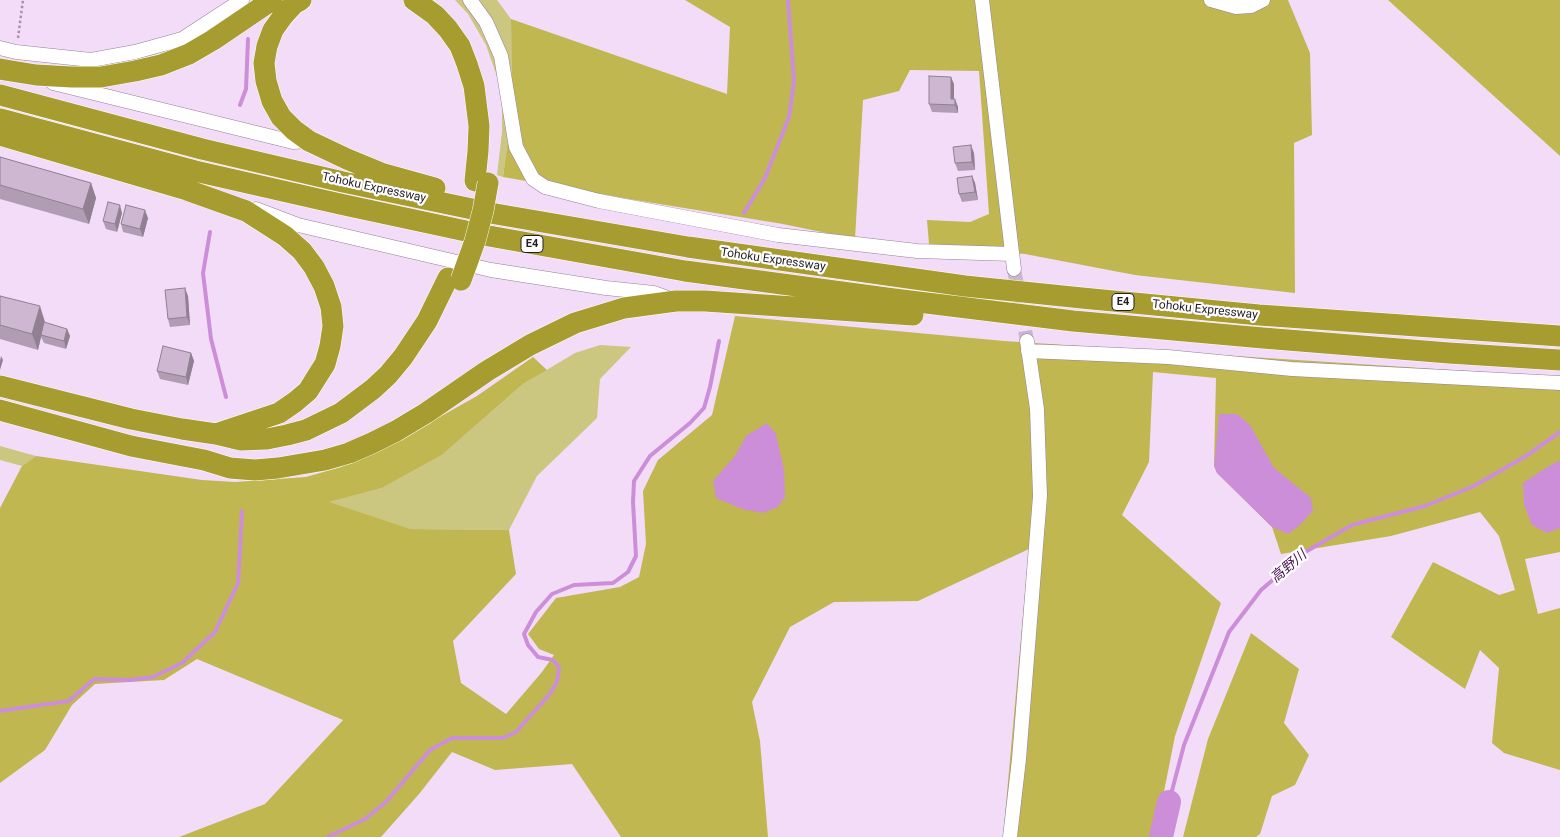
<!DOCTYPE html>
<html>
<head>
<meta charset="utf-8">
<style>
  body { margin:0 }
  canvas { display:block; background:#f3dcf7 }
</style>
</head>
<body>
<canvas width="1560" height="837"></canvas>
<script>
const ctx = document.querySelector('canvas').getContext('2d');
ctx.lineJoin = 'round';
function paint(path, color) {
  ctx.fillStyle = color;
  ctx.fill(path, 'evenodd');
}
function shape(rows) {
  const path = new Path2D();
  for (const r of rows) {
    path.moveTo(r[0], r[1]);
    for (let i = 2; i < r.length; i += 2) path.lineTo(r[i], r[i + 1]);
  }
  return path;
}
function stroke(path, color, width, dash) {
  ctx.strokeStyle = color;
  ctx.lineWidth = width;
  ctx.lineCap = dash ? 'butt' : 'round';
  ctx.setLineDash(dash || []);
  ctx.stroke(path);
}
function label(font, color, halo, rows, align = 'center') {
  ctx.font = font + ' Roboto,"Noto Sans JP",sans-serif';
  ctx.lineWidth = 4.5;
  ctx.setLineDash([]);
  ctx.textBaseline = 'middle';
  ctx.strokeStyle = halo;
  ctx.fillStyle = color;
  for (const [text, x, y, turn = 0] of rows) {
    ctx.save();
    ctx.translate(x, y);
    ctx.rotate((+turn || 0) * Math.PI / 180);
    ctx.textAlign = isNaN(turn) ? turn : align;
    if (halo) ctx.strokeText(text, 0, 0);
    ctx.fillText(text, 0, 0);
    ctx.restore();
  }
}
const green = shape([
  [455,0,497,0,511,19,512,109,503,177,497,175,502,132,502,91,486,45,468,14],
  [600,345,631,347,600,379,597,418,537,476,509,530,406,529,328,502,382,488,442,455,523,384,575,353],
  [0,446,36,456,22,466,0,460]
]);
const forest = shape([
  [685,0,1288,0,1310,53,1312,135,1294,143,1295,293,1135,275,1025,254,929,244,927,220,970,222,989,214,979,71,910,70,899,91,863,100,855,239,783,224,635,200,503,177,512,109,511,19,727,94,730,27],
  [1388,0,1560,0,1560,156],
  [735,316,1004,341,1560,377,1560,552,1525,559,1538,614,1560,608,1560,770,1504,753,1492,743,1499,668,1480,650,1465,689,1391,637,1433,562,1499,595,1515,590,1499,536,1480,512,1391,536,1281,554,1272,527,1217,473,1214,466,1216,378,1153,372,1149,462,1122,515,1221,603,1175,736,1155,837,1003,837,1029,549,918,601,834,602,790,627,752,702,760,741,768,837,621,837,572,764,495,770,452,752,419,794,381,837,179,837,265,804,343,720,197,659,164,680,95,684,72,705,45,750,0,783,0,508,22,466,36,456,202,480,235,482,306,477,341,467,397,441,477,396,533,357,547,370,523,384,442,455,382,488,329,502,410,529,509,530,516,574,453,641,461,683,506,714,542,672,554,655,539,649,528,634,556,598,620,587,639,577,646,544,643,491,658,460,712,415],
  [1251,633,1299,669,1284,723,1309,755,1295,785,1272,796,1260,834,1256,837,1183,837,1208,739]
]);
const water = shape([
  [1219,414,1237,414,1250,425,1274,468,1311,498,1313,511,1300,525,1288,534,1272,527,1217,473,1214,466],
  [767,423,776,434,784,470,785,497,778,507,763,513,742,509,716,498,713,481,735,456,746,436],
  [1560,460,1560,528,1547,533,1532,525,1524,505,1523,483,1544,469]
]);
const stream = shape([
  [240,105,246,89,248,39],
  [744,213,765,178,789,117,794,81,788,0],
  [210,232,203,273,211,339,226,397],
  [0,711,69,701,94,679,129,680,153,677,182,663,215,632,238,583,242,511],
  [1169,802,1184,745,1229,632,1261,590,1307,551,1352,525,1425,506,1474,486,1526,456,1560,432],
  [328,837,365,819,386,802,430,750,452,738,503,738,516,732,549,695,557,682,559,667,553,660,538,657,528,645,524,634,536,612,552,594,574,585,613,583,628,572,636,556,633,502,634,481,650,456,690,423,704,408,710,387,719,341]
]);
const river = shape([
  [1161,837,1169,802]
]);
const minorTunnel = shape([
  [1014,269,1027,341]
]);
const path = shape([
  [18,38,23,0]
]);
const minor = shape([
  [470,0,486,22,501,56,516,147,533,179,545,187,599,201,778,235,917,251,1012,254],
  [982,0,1014,269],
  [1211,0,1236,7,1251,6,1263,0],
  [0,48,16,52,91,60,135,52,182,39,242,0],
  [53,83,293,142,309,141],
  [256,209,298,225,491,270,606,288,654,293,671,299],
  [1028,351,1168,357,1292,369,1560,383],
  [1010,837,1019,759,1040,496,1037,409,1027,341]
]);
const highway = shape([
  [301,0,294,4,283,16,273,30,267,46,264,63,266,81,272,101,281,117,294,130,309,141,347,159,381,173,435,188],
  [414,0,435,15,448,29,460,46,467,64,474,86,479,126,478,151,475,181],
  [0,69,36,75,72,77,101,77,135,71,161,65,189,54,213,40,272,0],
  [0,95,202,149,343,182,496,214,688,247,965,286,1082,298,1259,315,1560,336],
  [0,119,195,171,340,204,489,236,685,271,894,299,1073,321,1263,338,1449,353,1560,360],
  [0,135,187,190,246,211,285,236,302,251,314,267,324,286,331,307,333,326,330,346,325,364,318,375,308,391,295,402,279,413,216,434],
  [0,386,131,419,182,429,216,434,241,440,267,439,287,435,306,430,341,413,373,389,388,375,403,357,427,321,448,278],
  [0,410,131,446,204,460,230,468,255,470,278,468,325,460,349,453,372,443,396,431,426,413,487,371,530,345,575,323,624,308,676,301,705,301,913,315]
]);
const highwayBridge = shape([
  [461,280,475,241,483,211,488,183]
]);
const wall = shape([
  [954,84,954,99,958,107,958,113,932,112,929,104],
  [974,153,975,170,958,171,955,163],
  [0,157,91,183,96,198,89,224,0,199],
  [972,176,975,183,978,200,962,202,959,194],
  [122,213,117,232,106,229,103,221],
  [148,218,143,237,123,232,121,224],
  [0,296,45,323,67,329,70,336,66,349,44,343,41,337,38,350,0,339],
  [188,296,190,325,170,327,168,319],
  [191,353,194,361,188,385,160,379,157,371]
]);
const shadedWall = shape([
  [951,77,954,84,954,105,951,99],
  [955,99,958,107,958,113,955,105],
  [971,145,974,153,975,170,972,162],
  [972,176,975,183,978,200,975,192],
  [91,183,96,198,89,224,83,209],
  [120,205,122,213,117,232,115,224],
  [145,210,148,218,143,237,140,229],
  [185,288,188,296,190,325,187,317],
  [40,306,45,322,42,336,41,335,41,337,38,350,32,334],
  [67,329,70,336,66,349,64,341],
  [191,353,194,361,188,385,186,377],
  [1,356,3,360,0,370,0,361]
]);
const building = shape([
  [929,76,951,77,951,99,955,99,955,105,929,104,929,76],
  [971,145,972,162,955,163,953,147,971,145],
  [0,157,91,183,83,209,0,185,0,157],
  [972,176,975,192,959,194,957,178,972,176],
  [108,202,120,205,115,224,103,221,108,202],
  [126,205,145,210,140,229,121,224,126,205],
  [185,288,187,317,168,319,165,290,185,288],
  [0,296,40,306,32,334,0,325,0,296],
  [44,322,67,329,64,341,41,335,44,322],
  [163,346,191,353,186,377,157,371,163,346]
]);
const shields = [
  [532,244,22],
  [1123,302,22]
];
const shieldNames = [
  ["E4",532,244],
  ["E4",1123,302]
];
const streetNames = [
  ["Tohoku Expressway",374,188,12],
  ["Tohoku Expressway",773,260,8],
  ["Tohoku Expressway",1205,310,6]
];
const waterNames = [
  ["高野川",1289,567,-40]
];
paint(green, '#ccc780');
paint(forest, '#c0b751');
paint(water, '#cc8ed9');
stroke(stream, '#cc8ed9', 4);
stroke(river, '#cc8ed9', 24);
stroke(minorTunnel, '#cab6cd', 14, [14, 7]);
stroke(minor, '#958099', 15);
stroke(highway, '#fff', 22);
stroke(path, '#a493a7', 2.5, [2.5, 2.5]);
stroke(minor, '#fff', 14);
stroke(highway, '#a69c2f', 21);
stroke(highwayBridge, '#fff', 22, []);
stroke(highwayBridge, '#a69c2f', 21);
paint(wall, '#b09db4');
paint(shadedWall, '#908092');
paint(building, '#cdb7d1');
stroke(building, '#908092', 1);
for (const [x, y, w] of shields) {
  const box = new Path2D();
  box.roundRect(x - w / 2, y - 8.5, w, 17, 4);
  ctx.fillStyle = '#fff';
  ctx.fill(box);
  stroke(box, '#251d26', 1);
}
label('bold 11px', '#251d26', null, shieldNames);
label('12px', '#251d26', '#fff', streetNames);
label('italic 14px', '#491054', '#fff', waterNames);
</script>
</body>
</html>
